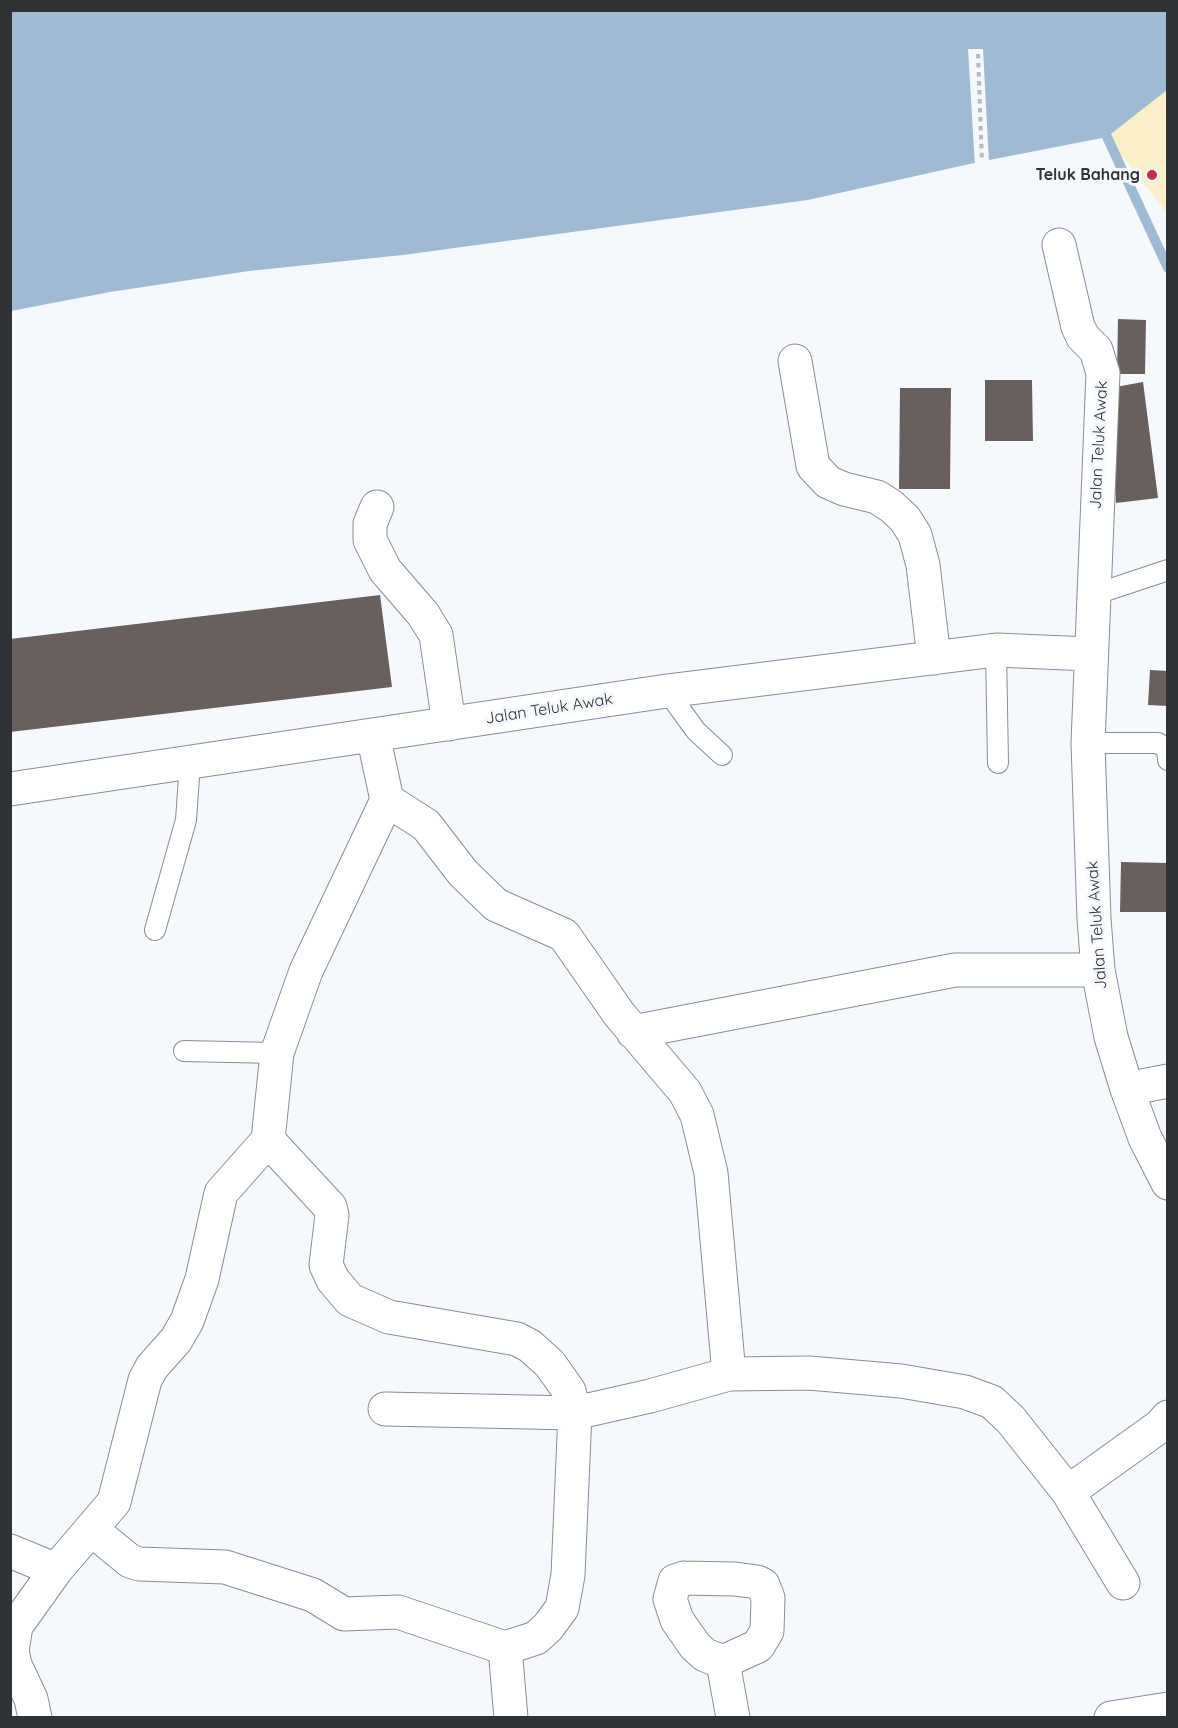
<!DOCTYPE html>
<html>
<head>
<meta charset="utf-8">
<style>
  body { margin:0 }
  #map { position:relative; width:1178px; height:1728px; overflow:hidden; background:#f5f9fe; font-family:Quicksand,sans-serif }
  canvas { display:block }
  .frame { position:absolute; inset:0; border:12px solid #303336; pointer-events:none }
</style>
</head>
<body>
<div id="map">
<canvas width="1178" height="1728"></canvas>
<div class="frame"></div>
</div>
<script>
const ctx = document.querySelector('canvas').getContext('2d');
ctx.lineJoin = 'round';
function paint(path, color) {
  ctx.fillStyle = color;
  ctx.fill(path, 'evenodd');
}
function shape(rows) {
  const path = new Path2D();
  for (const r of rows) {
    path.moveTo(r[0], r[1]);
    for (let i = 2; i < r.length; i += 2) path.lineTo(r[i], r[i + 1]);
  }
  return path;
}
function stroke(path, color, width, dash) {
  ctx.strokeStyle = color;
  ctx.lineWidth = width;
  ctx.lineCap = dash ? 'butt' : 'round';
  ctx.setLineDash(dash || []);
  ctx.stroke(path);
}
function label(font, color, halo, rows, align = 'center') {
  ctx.font = font + ' Quicksand,sans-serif';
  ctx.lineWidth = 6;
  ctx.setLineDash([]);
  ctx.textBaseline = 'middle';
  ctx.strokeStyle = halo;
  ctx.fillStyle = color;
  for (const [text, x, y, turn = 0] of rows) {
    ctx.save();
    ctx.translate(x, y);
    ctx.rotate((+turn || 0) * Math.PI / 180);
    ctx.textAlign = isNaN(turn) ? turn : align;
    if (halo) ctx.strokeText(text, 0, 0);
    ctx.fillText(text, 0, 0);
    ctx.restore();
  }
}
const sand = shape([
  [1167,90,1167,213,1107,137]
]);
const water = shape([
  [11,11,1167,11,1167,90,1107,137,974,163,808,200,403,255,249,271,110,292,11,311]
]);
const pier = shape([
  [968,49,983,49,989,163,975,166]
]);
const stream = shape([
  [1107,137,1168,268]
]);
const building = shape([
  [1118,319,1146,320,1145,374,1117,374],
  [985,380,1032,380,1033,441,985,441],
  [1143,382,1158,498,1116,503,1110,388],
  [900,388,951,388,950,489,899,489],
  [380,595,392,687,10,732,10,639],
  [1150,670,1168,671,1168,706,1148,705],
  [1121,862,1168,863,1168,912,1120,912]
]);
const path = shape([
  [978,54,982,162]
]);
const lane = shape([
  [1093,595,1168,570],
  [996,650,998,763],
  [667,691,696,731,722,755],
  [1088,743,1158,743,1167,749,1168,760],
  [155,930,186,820,190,763],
  [184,1051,277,1053]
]);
const street = shape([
  [1059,245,1078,327,1083,337,1096,350,1103,373,1088,743,1094,919,1098,970,1111,1037,1127,1089,1145,1138,1168,1183],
  [795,361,813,466,828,482,844,489,877,497,891,506,905,519,915,535,923,565,934,658],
  [377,507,370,524,370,540,385,570,423,614,436,635,449,724],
  [10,789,667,691,996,650,1090,654],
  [387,800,426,825,463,873,496,905,564,935,619,1014,685,1092,697,1115,711,1173,729,1374],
  [633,1032,955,970,1098,970],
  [1127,1089,1168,1081],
  [268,1140,330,1207,332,1215,326,1265,333,1280,350,1300,389,1317,517,1339,530,1346,550,1364,569,1391,575,1413,568,1575,562,1608,548,1627,536,1638,505,1648,511,1718],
  [385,1409,575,1413,650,1396,729,1374,809,1373,901,1381,965,1392,992,1402,1011,1420,1068,1492,1123,1583],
  [1068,1492,1160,1426,1168,1417],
  [92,1530,130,1561,139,1564,225,1567,313,1595,344,1614,398,1612,505,1648],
  [10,1551,56,1570],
  [684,1578,735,1579,757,1582,763,1585,768,1598,767,1631,758,1646,723,1662,705,1655,695,1646,677,1620,670,1599,675,1581,684,1578],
  [723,1662,733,1718],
  [35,1718,31,1699,15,1665,12,1651,16,1626,56,1570,114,1502,145,1380,152,1367,176,1340,187,1321,202,1279,221,1193,268,1140,277,1053,306,971,387,800,373,735]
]);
const secondary = shape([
  [1111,1718,1168,1709]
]);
const markers = [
  [1152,175,6,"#c13044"]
];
const poiNames = [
  ["Teluk Bahang",1140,175]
];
const streetNames = [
  ["Jalan Teluk Awak",1099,445,-87],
  ["Jalan Teluk Awak",549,709,-9],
  ["Jalan Teluk Awak",1097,925,-94]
];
paint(sand, '#f9efc9');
paint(water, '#a0bad3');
paint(pier, '#f5f9fe');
stroke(stream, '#a0bad3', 10);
paint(building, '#695f5d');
stroke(lane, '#878d95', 22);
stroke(street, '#878d95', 35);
stroke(secondary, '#878d95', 35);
stroke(path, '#b5b9bd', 4, [4.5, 4.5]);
stroke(lane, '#fff', 20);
stroke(street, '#fff', 33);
stroke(secondary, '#fff', 33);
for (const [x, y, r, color] of markers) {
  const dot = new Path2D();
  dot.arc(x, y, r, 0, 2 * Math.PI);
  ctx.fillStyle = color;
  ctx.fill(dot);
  stroke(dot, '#f5f9fe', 2);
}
label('bold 16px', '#303336', '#f5f9fe', poiNames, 'right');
label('16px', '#303336', '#f5f9fe', streetNames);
</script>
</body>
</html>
